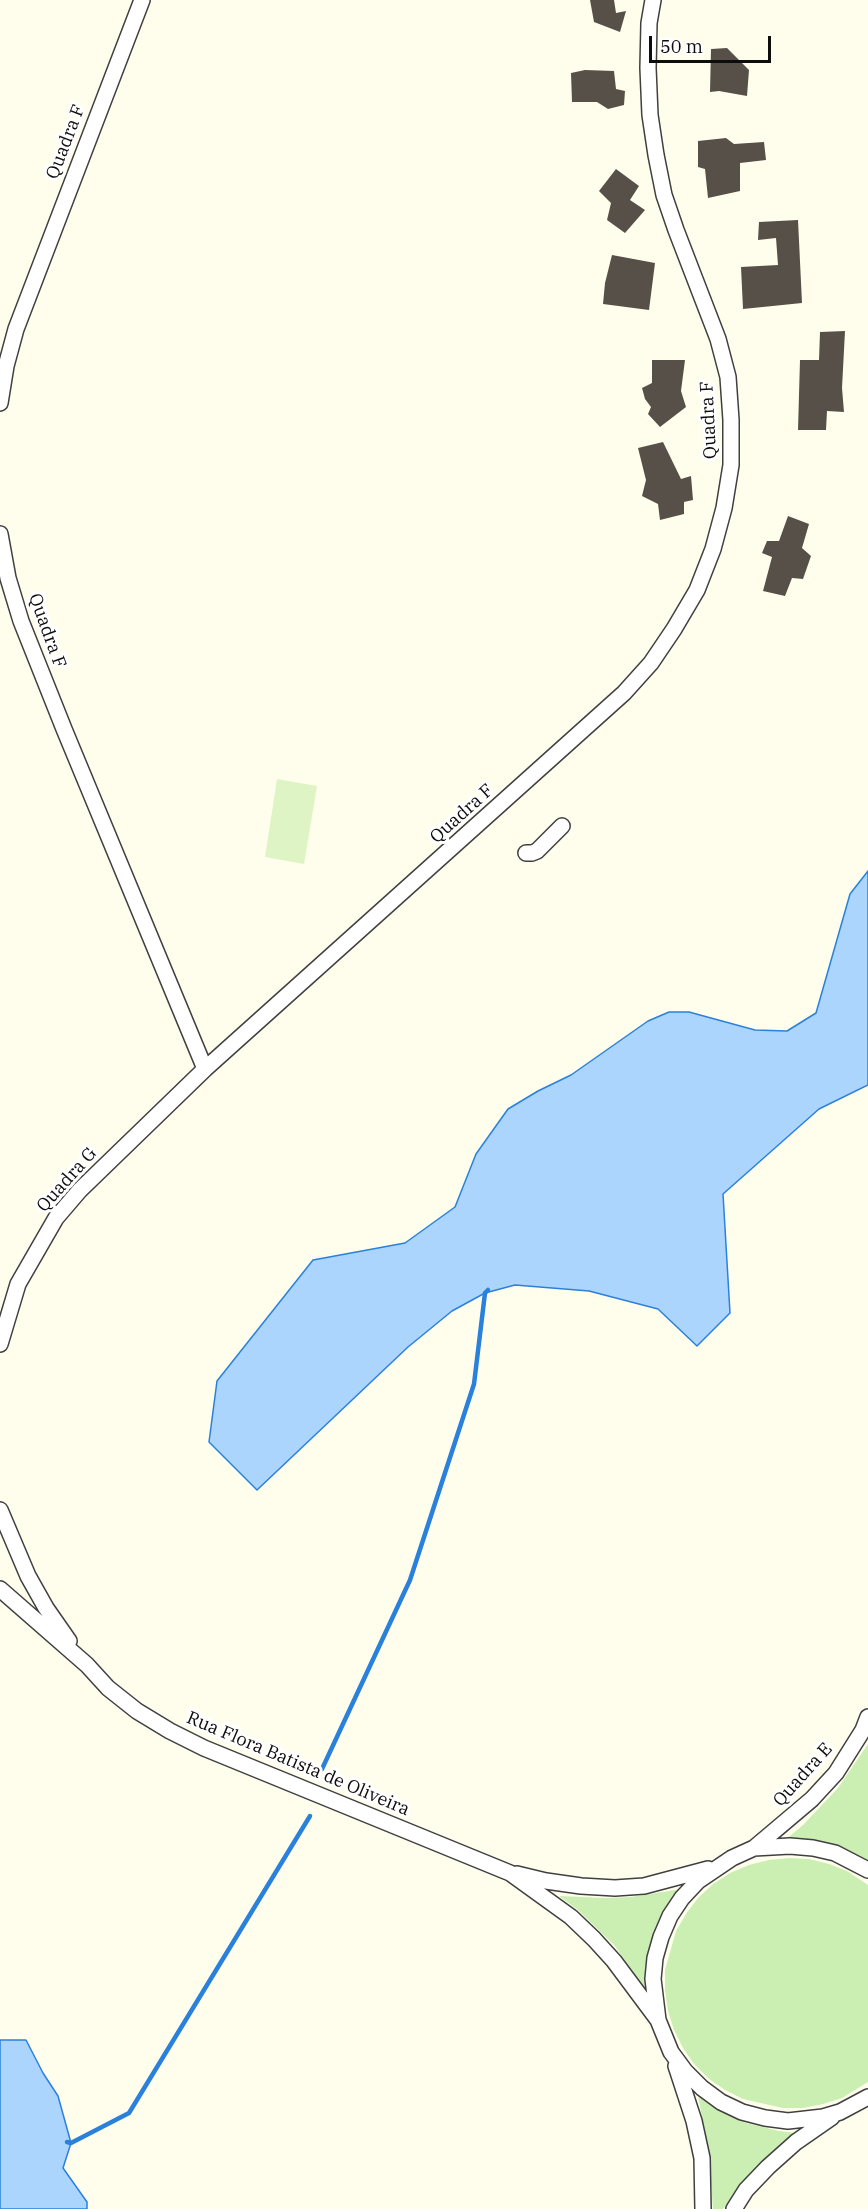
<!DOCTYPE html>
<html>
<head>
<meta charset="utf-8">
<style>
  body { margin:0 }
  #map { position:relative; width:868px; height:2209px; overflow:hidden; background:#fffeed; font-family:"IBM Plex Serif",serif }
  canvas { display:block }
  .scale { position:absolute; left:649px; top:36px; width:122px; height:27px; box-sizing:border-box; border:3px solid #0d0d0d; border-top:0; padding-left:8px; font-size:18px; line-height:21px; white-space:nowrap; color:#0d0d0d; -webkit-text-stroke:4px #fff; paint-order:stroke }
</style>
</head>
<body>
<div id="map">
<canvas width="868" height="2209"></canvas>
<div class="scale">50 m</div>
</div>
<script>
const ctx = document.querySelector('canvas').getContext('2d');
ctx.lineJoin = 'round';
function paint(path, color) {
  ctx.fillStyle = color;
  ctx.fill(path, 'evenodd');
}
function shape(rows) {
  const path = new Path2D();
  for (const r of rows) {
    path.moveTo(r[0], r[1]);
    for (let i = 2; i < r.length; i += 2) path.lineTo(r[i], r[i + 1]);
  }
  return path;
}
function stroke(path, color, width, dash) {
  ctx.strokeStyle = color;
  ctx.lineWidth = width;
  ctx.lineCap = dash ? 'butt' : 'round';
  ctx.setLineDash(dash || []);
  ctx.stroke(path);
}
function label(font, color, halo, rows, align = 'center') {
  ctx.font = font + ' "IBM Plex Serif",serif';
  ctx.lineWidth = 6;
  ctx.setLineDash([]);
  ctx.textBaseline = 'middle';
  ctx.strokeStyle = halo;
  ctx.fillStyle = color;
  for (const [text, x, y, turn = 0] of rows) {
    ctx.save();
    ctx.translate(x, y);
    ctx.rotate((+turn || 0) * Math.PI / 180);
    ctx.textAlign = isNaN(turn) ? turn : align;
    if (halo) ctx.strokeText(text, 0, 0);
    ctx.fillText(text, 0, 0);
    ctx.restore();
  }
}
const green = shape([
  [868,1744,868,1863,837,1847,784,1841,803,1825,838,1788],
  [789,1858,809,1859,829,1864,847,1871,868,1885,868,2082,842,2098,823,2104,803,2108,783,2108,743,2099,725,2090,709,2079,694,2064,683,2048,674,2030,668,2011,665,1990,665,1970,676,1931,686,1914,698,1898,713,1884,730,1873,749,1865,769,1860],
  [681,1889,671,1900,656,1927,647,1956,645,1988,614,1945,578,1910,559,1896,606,1898,631,1897],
  [698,2096,713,2106,746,2123,779,2131,796,2133,756,2167,723,2209,713,2209,708,2146]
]);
const pitch = shape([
  [277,779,317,786,304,864,265,857]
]);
const water = shape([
  [868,871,868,1085,819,1109,723,1194,730,1313,697,1346,658,1309,589,1291,515,1285,485,1293,452,1311,408,1347,257,1490,209,1442,217,1381,313,1260,405,1243,455,1207,476,1154,508,1109,538,1091,571,1075,648,1021,669,1012,689,1012,755,1030,787,1031,816,1013,850,894,868,871],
  [0,2040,26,2040,43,2073,58,2096,71,2143,63,2168,87,2202,87,2209,0,2209,0,2040]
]);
const stream = shape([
  [322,1769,410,1580,474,1384,485,1293,488,1290],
  [67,2142,71,2143,129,2113,310,1816]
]);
const building = shape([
  [590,0,614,0,616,13,626,11,620,32,594,22],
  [727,48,749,70,747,96,719,91,710,92,711,49],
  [585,70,614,71,616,89,625,91,624,105,608,109,597,102,572,102,571,73],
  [726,138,734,144,764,142,766,160,740,163,740,191,708,198,705,169,698,167,698,141],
  [616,169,639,186,630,200,645,210,625,233,607,220,611,203,599,191],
  [798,220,802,303,743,309,741,267,778,265,776,238,758,240,759,222],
  [612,255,655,263,649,310,603,304,605,283],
  [845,331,842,388,844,412,827,411,826,430,798,430,800,360,819,360,820,332],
  [652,360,685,360,681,391,686,407,660,427,648,414,651,407,645,399,642,388,652,383],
  [663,442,681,479,691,476,693,500,684,502,684,514,660,520,658,504,642,496,646,480,638,448],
  [788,516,809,524,802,548,811,556,803,579,792,578,785,596,763,591,772,557,762,553,767,541,779,541]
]);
const minor = shape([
  [0,403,6,366,16,329,142,0],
  [0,534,8,578,21,621,64,729,205,1069],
  [526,853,532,853,537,851,562,826],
  [0,1344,18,1284,56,1218,80,1190,205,1069,624,693,651,663,674,629,697,590,713,549,724,508,731,465,731,420,728,377,718,339,676,230,664,195,656,155,650,115,648,68,649,23,653,0],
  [0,1510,28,1576,46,1608,69,1641],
  [0,1589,87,1665,108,1688,137,1711,170,1731,204,1748,510,1873,571,1917,594,1939,614,1961,658,2020],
  [754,1848,812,1799,836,1773,863,1730,868,1717],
  [868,1870,835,1853,813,1848,790,1846,754,1848,732,1858,698,1881,682,1898,670,1916,661,1937,655,1958,653,1979,658,2020,671,2052,685,2071,702,2088,721,2102,742,2112,765,2118,788,2121,823,2117,840,2112,868,2097],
  [517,1874,546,1881,581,1886,615,1888,644,1886,708,1869],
  [676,2066,694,2121,702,2158,703,2209],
  [734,2209,746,2190,768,2167,796,2142,832,2117]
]);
const streetNames = [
  ["Quadra F",66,142,-69],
  ["Quadra F",709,420,-93],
  ["Quadra F",47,631,70],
  ["Quadra F",462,814,-42],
  ["Quadra G",67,1180,-48],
  ["Rua Flora Batista de Oliveira",298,1764,23],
  ["Quadra E",803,1775,-48]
];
paint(green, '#cbeeb2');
paint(pitch, '#dff4c5');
paint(water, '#abd5fd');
stroke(water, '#2a81dc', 1.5);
stroke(stream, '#2a81dc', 4.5);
paint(building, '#575048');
stroke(minor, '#404040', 18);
stroke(minor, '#fff', 15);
label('18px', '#0d0d0d', '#fff', streetNames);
</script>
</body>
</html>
